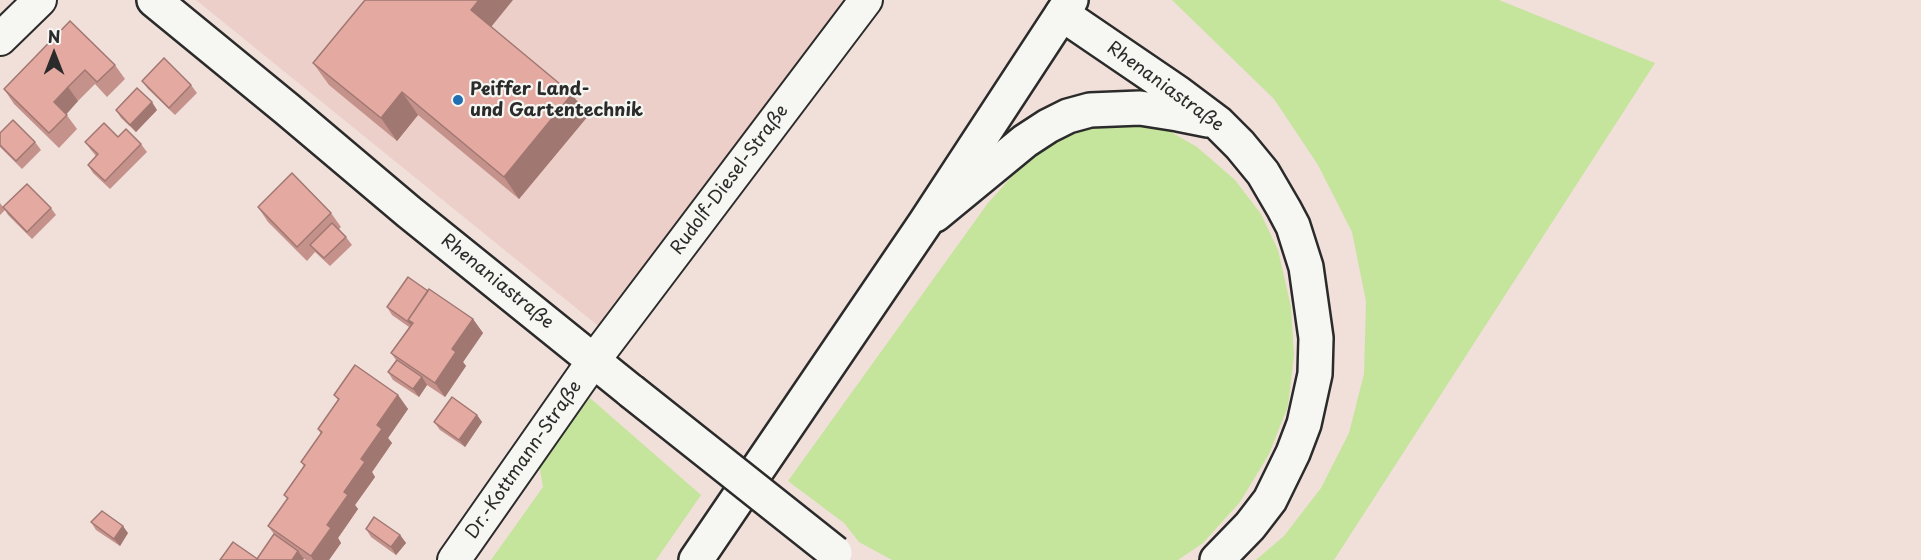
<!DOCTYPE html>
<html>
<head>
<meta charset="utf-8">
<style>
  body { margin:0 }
  #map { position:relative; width:1921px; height:560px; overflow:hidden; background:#f1dfda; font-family:"Playpen Sans",sans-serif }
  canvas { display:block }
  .north { position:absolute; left:24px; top:24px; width:60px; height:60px; -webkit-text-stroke:4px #f6f6f2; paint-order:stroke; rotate:0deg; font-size:16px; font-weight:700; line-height:24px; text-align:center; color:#2b2b2b }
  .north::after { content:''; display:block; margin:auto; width:21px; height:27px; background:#2b2b2b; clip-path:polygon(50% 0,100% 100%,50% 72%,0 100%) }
</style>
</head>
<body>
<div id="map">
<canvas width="1921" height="560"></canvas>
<div class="north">N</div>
</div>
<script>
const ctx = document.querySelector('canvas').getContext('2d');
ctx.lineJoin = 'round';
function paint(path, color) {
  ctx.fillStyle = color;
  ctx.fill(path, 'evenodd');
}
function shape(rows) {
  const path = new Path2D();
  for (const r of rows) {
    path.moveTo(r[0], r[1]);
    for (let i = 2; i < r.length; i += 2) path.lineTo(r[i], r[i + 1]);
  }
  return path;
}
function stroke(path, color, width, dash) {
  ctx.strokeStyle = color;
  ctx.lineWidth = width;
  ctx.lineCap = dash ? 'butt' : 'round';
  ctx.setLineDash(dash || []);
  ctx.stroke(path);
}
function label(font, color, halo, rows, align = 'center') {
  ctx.font = font + ' "Playpen Sans",sans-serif';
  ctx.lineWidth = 4.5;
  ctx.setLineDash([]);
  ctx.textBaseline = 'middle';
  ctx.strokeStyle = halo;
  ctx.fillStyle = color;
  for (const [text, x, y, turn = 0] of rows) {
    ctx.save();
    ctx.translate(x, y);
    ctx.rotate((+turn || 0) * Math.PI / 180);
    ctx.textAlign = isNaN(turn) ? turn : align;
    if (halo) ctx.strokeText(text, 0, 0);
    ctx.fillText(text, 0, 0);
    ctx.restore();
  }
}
const built = shape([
  [196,0,880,0,602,329]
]);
const green = shape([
  [1172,0,1499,0,1655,63,1334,560,1256,560,1284,536,1321,488,1349,433,1364,374,1366,301,1352,232,1318,165,1274,99],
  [1134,121,1164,128,1197,147,1235,180,1261,214,1278,250,1291,307,1294,355,1288,406,1269,454,1240,502,1203,543,1178,560,892,560,859,542,844,523,788,481,988,203,1034,152,1068,132,1106,122],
  [590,398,701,495,656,560,491,560,543,487,539,464]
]);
const street = shape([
  [0,39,40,0],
  [454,560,594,360,866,0]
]);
const secondary = shape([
  [154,0,287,109,409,212,631,391],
  [1062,14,1178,93,1218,123,1240,145,1263,173,1284,209,1293,226,1306,267,1316,338,1315,374,1304,424,1293,453,1270,500,1250,526,1217,560],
  [935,215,1025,141,1048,126,1068,116,1090,110,1140,108,1178,114,1208,120]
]);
const primary = shape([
  [696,560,925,223,1071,0]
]);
const secondaryBridge = shape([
  [631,391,835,553]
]);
const wall = shape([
  [70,21,115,65,125,79,107,97,95,84,78,101,66,114,77,129,59,148,14,104,4,89],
  [491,27,588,116,519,199,418,115,397,141,329,85,313,63],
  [142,81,191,85,197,93,175,115,148,89],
  [116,110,157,110,136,132,121,118],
  [0,133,35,142,41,150,22,169,0,147],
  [118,137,141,144,147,152,110,189,93,173,88,165,96,156,91,150,85,142],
  [0,203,3,207,51,208,56,215,32,239,8,215,5,210,0,215],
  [258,207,331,213,341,227,339,229,346,237,352,245,330,266,315,252,307,261,268,222],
  [428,291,473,319,483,333,463,362,466,366,445,397,427,385,419,397,393,380,388,372,396,360,391,353,409,327,392,315,387,307],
  [334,395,398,395,408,409,388,438,392,443,372,472,375,477,355,505,358,509,338,538,341,543,329,560,306,560,304,559,257,559,274,534,268,526,287,499,284,495,304,466,301,462,321,434,318,429,338,400],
  [477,415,482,422,465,447,440,430,434,422],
  [91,522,128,533,120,546,96,530],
  [366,529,400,535,406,543,396,555,371,537]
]);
const shadedWall = shape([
  [479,0,513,0,487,32,471,10],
  [68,87,78,101,64,117,54,102],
  [402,92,418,115,397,141,381,118],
  [572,94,588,116,519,199,504,177],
  [152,102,157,110,136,132,130,125],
  [473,319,483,333,463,362,466,366,445,397,435,383,452,349],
  [422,377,427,385,419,397,413,389],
  [398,395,408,409,388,438,392,443,372,472,375,477,355,505,358,509,338,538,341,543,329,560,313,560,311,556,377,425],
  [477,415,482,422,465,447,459,440],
  [123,526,128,533,120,546,114,539],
  [400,535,406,543,396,555,391,547],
  [298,551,304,559,303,560,292,560]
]);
const building = shape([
  [365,0,479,0,471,10,572,94,504,177,402,92,381,118,313,63,365,0],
  [70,21,115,65,97,82,85,70,68,87,54,102,67,115,49,133,4,89,70,21],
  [164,58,191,85,169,108,142,81,164,58],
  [137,88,152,102,130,125,116,110,137,88],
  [13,120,35,142,16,161,0,145,0,133,13,120],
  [104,123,118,137,126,129,141,144,105,181,88,165,98,154,85,142,104,123],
  [292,173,331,213,297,247,258,207,292,173],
  [27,184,51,208,27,232,3,207,27,184],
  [332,223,346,237,324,258,310,245,332,223],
  [408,277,428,291,408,320,411,324,387,307,408,277],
  [429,289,473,319,452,349,456,352,435,383,391,353,413,323,408,320,429,289],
  [397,360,422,377,413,389,388,372,397,360],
  [355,365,398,395,377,425,382,429,361,459,365,462,344,492,348,495,327,525,331,528,311,556,268,526,288,498,284,495,305,465,301,462,322,432,318,429,339,399,334,395,355,365],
  [452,397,477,415,459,440,434,422,452,397],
  [102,511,123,526,114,539,91,522,102,511],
  [374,517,400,535,391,547,366,529,374,517],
  [274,534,298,551,292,560,259,560,257,559,274,534],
  [233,542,259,560,220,560,233,542]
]);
const markers = [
  [458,100,6,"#1f6fb2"]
];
const streetNames = [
  ["Rhenaniastraße",1165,87,36],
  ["Rudolf-Diesel-Straße",730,180,-53],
  ["Rhenaniastraße",497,282,39],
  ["Dr.-Kottmann-Straße",524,460,-55]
];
const poiNames = [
  ["Peiffer Land-",470,90],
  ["und Gartentechnik",470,111]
];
paint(built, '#edcfc9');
paint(green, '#c5e49c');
stroke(street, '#2b2b2b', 36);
stroke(secondary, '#2b2b2b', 38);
stroke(primary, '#2b2b2b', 38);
stroke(street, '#f6f6f2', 32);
stroke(secondary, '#f6f6f2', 33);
stroke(primary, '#f6f6f2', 33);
stroke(secondaryBridge, '#2b2b2b', 38, []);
stroke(secondaryBridge, '#f6f6f2', 33);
paint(wall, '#c4928b');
paint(shadedWall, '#a07771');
paint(building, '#e4aaa2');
stroke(building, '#a07771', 1.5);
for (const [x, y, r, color] of markers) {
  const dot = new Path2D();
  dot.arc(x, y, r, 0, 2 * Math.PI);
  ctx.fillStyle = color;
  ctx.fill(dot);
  stroke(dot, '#f6f6f2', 2);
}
label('18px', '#2b2b2b', '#f6f6f2', streetNames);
label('bold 18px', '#2b2b2b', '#f6f6f2', poiNames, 'left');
</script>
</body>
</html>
